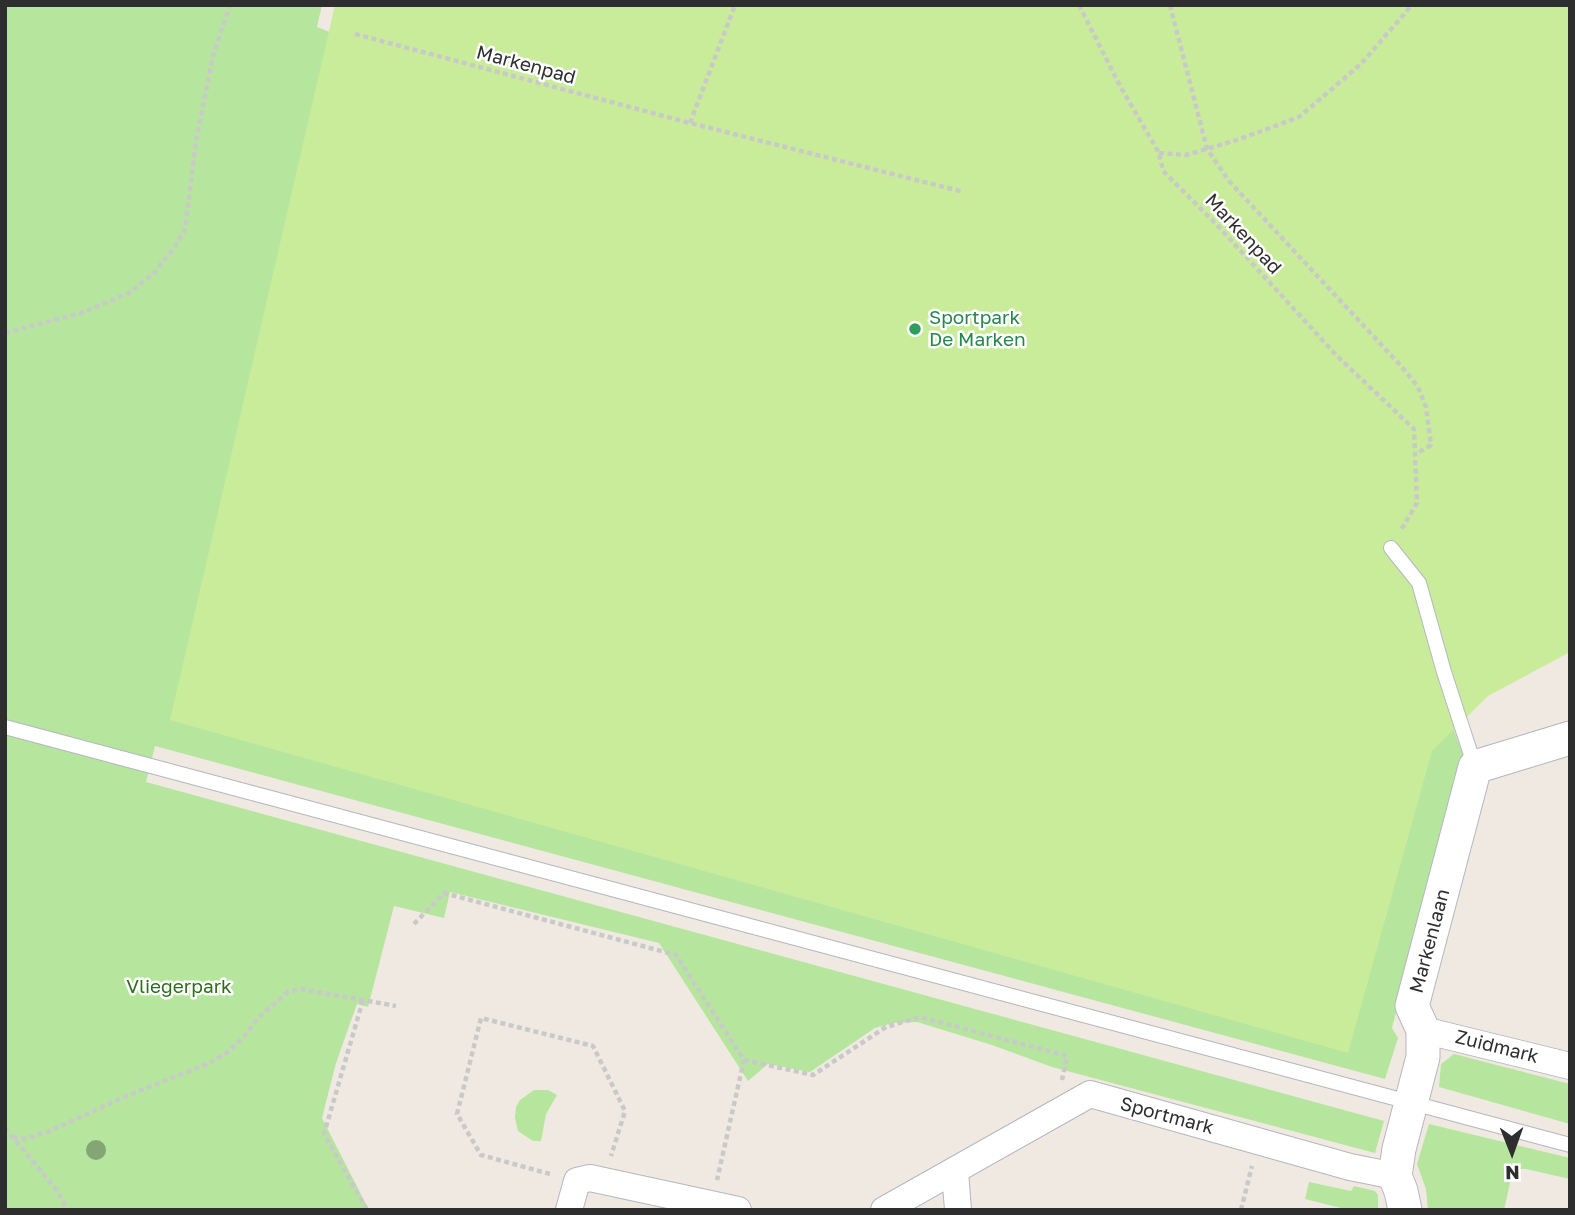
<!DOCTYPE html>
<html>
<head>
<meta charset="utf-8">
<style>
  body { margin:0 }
  #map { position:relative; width:1575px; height:1215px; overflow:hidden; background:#efe9e1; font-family:"Golos Text",sans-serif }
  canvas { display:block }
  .frame { position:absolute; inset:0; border:7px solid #2e2e2e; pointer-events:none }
  .north { position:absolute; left:1477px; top:1117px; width:70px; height:70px; -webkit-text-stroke:5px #fff; paint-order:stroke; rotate:179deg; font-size:19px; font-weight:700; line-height:28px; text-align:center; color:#2e2e2e }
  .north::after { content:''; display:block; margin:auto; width:24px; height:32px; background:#2e2e2e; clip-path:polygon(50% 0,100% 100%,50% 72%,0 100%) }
</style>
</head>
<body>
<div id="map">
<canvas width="1575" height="1215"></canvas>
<div class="frame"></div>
<div class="north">N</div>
</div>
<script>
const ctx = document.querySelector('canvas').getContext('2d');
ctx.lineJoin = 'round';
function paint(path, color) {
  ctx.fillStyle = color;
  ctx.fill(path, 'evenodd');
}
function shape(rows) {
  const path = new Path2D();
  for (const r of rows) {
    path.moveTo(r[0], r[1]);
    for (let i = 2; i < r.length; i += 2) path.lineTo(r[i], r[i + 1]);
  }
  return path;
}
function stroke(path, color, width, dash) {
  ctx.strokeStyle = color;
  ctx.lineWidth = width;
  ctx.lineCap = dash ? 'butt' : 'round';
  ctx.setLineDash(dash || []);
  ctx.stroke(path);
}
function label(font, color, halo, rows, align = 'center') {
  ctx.font = font + ' "Golos Text",sans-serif';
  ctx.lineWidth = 5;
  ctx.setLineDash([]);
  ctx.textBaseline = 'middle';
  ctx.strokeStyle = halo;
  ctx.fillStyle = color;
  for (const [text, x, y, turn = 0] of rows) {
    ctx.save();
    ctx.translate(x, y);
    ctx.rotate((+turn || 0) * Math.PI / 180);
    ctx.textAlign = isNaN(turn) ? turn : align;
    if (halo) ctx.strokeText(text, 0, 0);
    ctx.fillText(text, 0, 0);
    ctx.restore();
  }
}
const green = shape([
  [5,5,322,5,317,27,343,37,1403,591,1463,755,1392,1028,1398,1038,1385,1079,155,746,146,782,1384,1121,1375,1153,1052,1067,992,1045,917,1022,893,1023,875,1028,810,1072,768,1064,748,1081,659,943,450,892,444,918,394,906,368,1007,357,1004,336,1063,322,1118,369,1210,5,1210],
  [1454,1054,1570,1084,1570,1124,1439,1087,1441,1064],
  [534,1090,548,1090,557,1095,546,1114,541,1141,533,1141,518,1131,515,1118,516,1107,520,1100],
  [1429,1124,1570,1158,1570,1179,1526,1169,1513,1169,1504,1210,1428,1210,1426,1189,1417,1164],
  [1309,1182,1351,1191,1354,1186,1375,1191,1378,1195,1378,1210,1349,1210,1305,1199]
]);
const pitch = shape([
  [335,5,1570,5,1570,652,1488,696,1432,751,1348,1053,170,720]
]);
const path = shape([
  [1079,5,1119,84,1159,153,1163,171,1217,225,1337,356,1414,429,1417,503,1400,532],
  [1170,5,1207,149,1229,181,1402,367,1418,387,1426,407,1431,445,1416,454],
  [355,34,690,123,964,192],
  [690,123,735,5],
  [1159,153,1186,155,1240,139,1299,117,1361,64,1412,5],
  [5,333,81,313,129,293,153,274,173,249,185,230,196,141,213,56,230,5],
  [414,924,444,893,676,955,744,1060,717,1180],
  [363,1000,324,1134,367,1210],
  [744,1060,813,1075,886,1027,920,1017,1067,1056,1062,1080],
  [5,1128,55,1188,68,1210],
  [13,1137,24,1139,50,1131,126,1096,210,1063,228,1052,244,1037,259,1017,288,992,301,989,396,1006],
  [550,1174,481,1155,457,1114,481,1018,593,1046,625,1111,611,1156],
  [1241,1210,1252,1166]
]);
const service = shape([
  [1391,548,1419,583,1444,672,1475,767],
  [5,727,1570,1145]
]);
const minor = shape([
  [1423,1030,1570,1066],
  [955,1172,958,1210],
  [569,1210,577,1181,590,1178,738,1210],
  [884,1210,1090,1094,1350,1167,1395,1176]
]);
const tertiary = shape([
  [1405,1210,1401,1191,1395,1176,1399,1149,1423,1057,1423,1030,1412,1006,1475,767,1570,738]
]);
const trees = [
  [96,1150]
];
const markers = [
  [915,329,7,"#2e9e5b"]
];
const streetNames = [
  ["Markenpad",526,65,15],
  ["Markenpad",1243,234,47],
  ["Markenlaan",1430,941,-75],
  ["Zuidmark",1497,1047,14],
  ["Sportmark",1167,1116,15]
];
const leisureNames = [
  ["Sportpark",929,318],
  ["De Marken",929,340]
];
const parkNames = [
  ["Vliegerpark",179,987]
];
paint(green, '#b6e59e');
paint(pitch, '#c9ec9a');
stroke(service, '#b4b7c1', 16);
stroke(minor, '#b4b7c1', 28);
stroke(tertiary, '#b4b7c1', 35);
stroke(path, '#c9c9c9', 4.5, [5, 3.5]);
stroke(service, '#fff', 14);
stroke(minor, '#fff', 26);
stroke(tertiary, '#fff', 33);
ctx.fillStyle = '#84a574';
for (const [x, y] of trees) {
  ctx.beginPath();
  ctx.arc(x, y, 10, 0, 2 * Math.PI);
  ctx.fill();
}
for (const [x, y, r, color] of markers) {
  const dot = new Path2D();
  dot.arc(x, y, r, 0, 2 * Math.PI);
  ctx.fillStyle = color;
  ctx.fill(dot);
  stroke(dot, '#fff', 2.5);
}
label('19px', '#2e2e2e', '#fff', streetNames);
label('19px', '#27864d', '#fff', leisureNames, 'left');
label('19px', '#2c6e1b', '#fff', parkNames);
</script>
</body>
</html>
